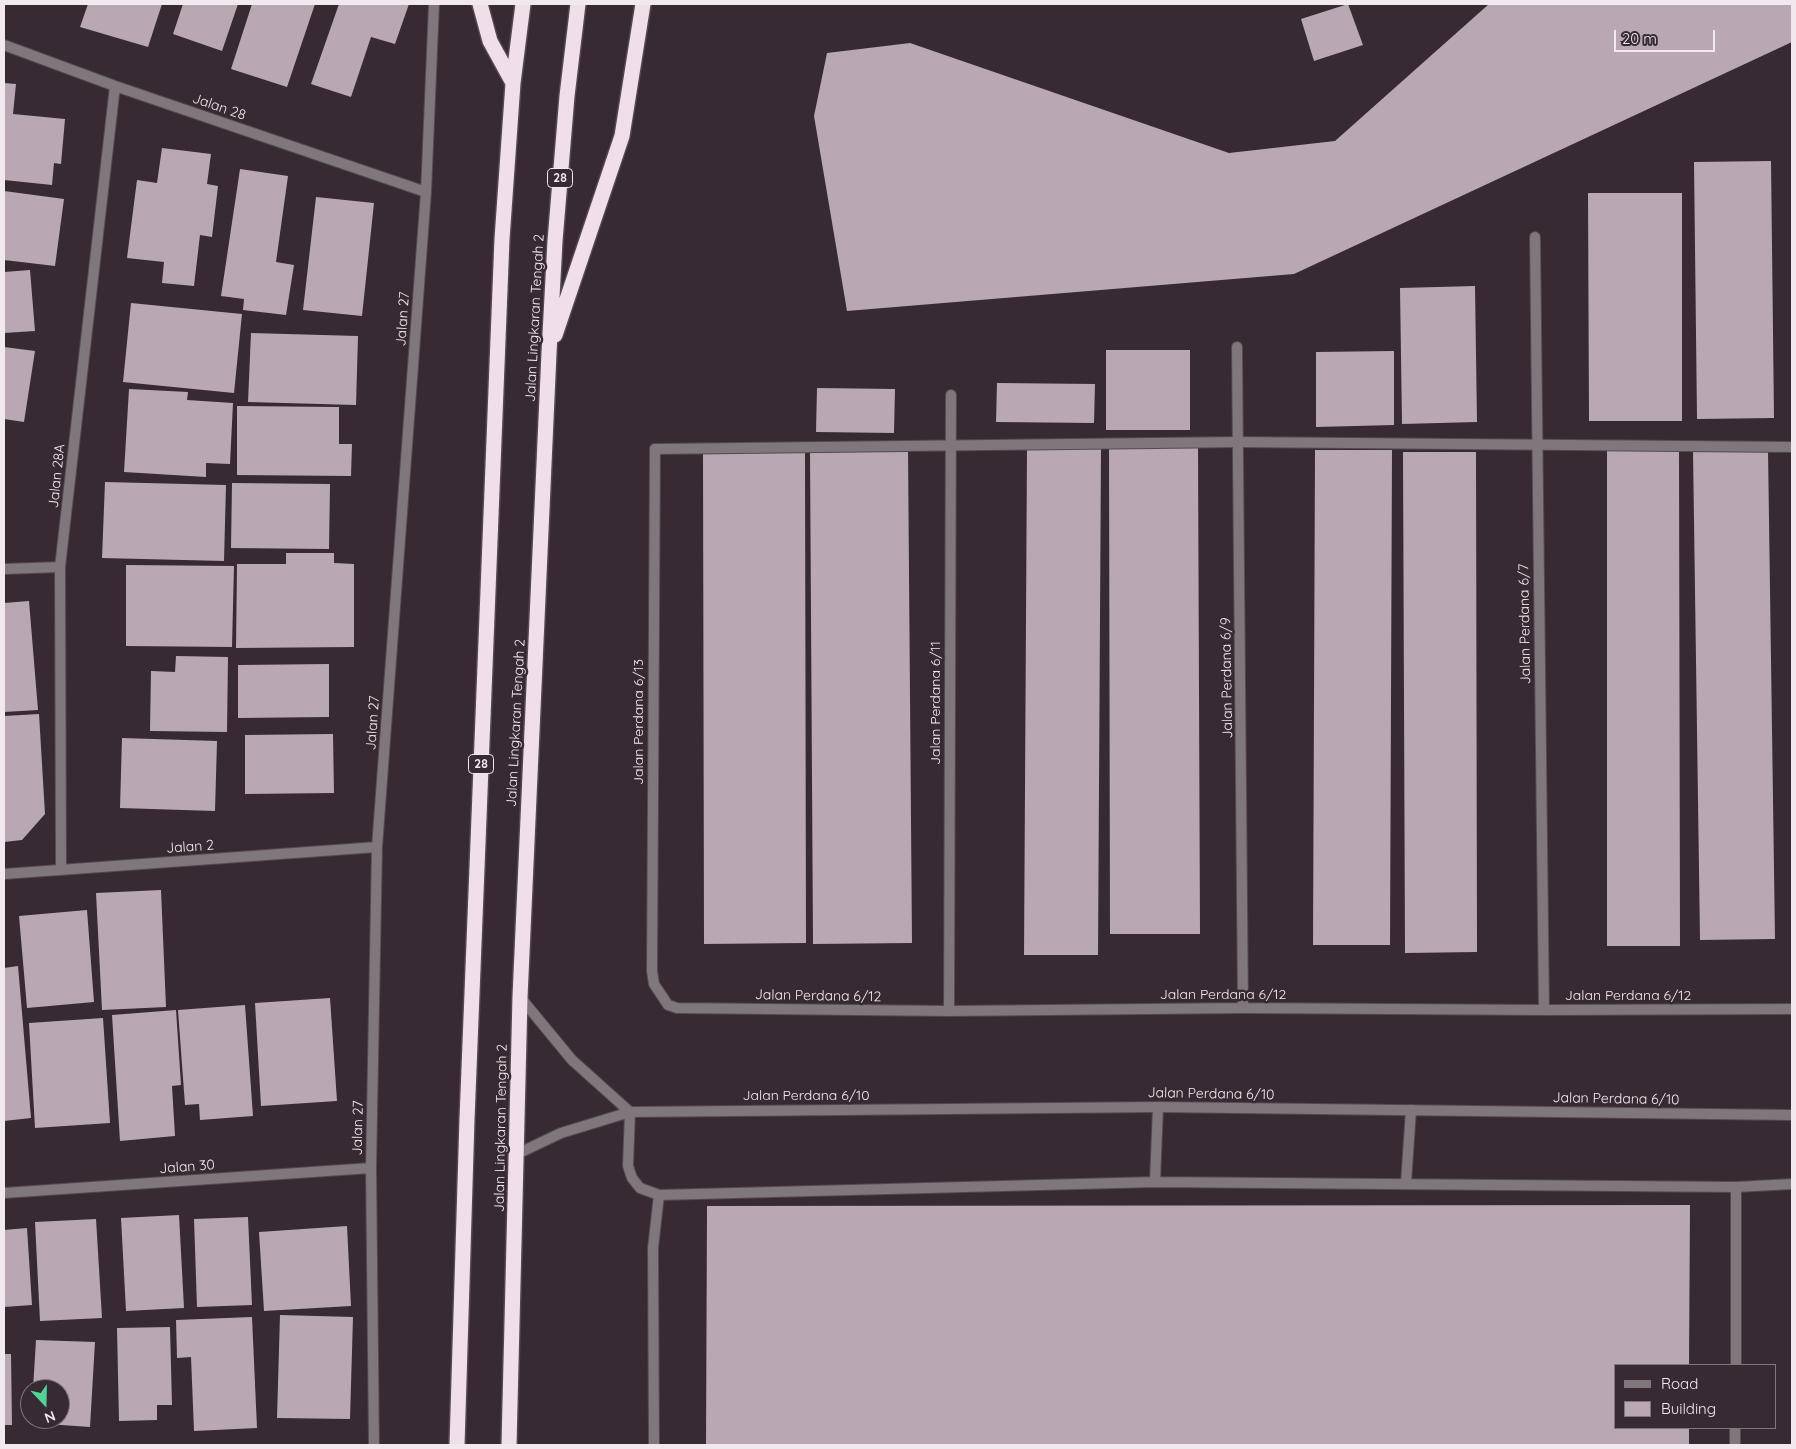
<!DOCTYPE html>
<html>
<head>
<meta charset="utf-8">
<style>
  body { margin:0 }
  #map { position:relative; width:1796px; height:1449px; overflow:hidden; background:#372a32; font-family:Quicksand,sans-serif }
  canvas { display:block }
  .frame { position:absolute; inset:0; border:5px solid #f2e9ef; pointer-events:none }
  .legend { position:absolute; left:1614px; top:1364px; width:162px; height:65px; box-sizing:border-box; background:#372a32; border:1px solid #82767e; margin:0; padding:6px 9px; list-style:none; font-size:15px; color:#f2e9ef }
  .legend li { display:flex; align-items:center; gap:10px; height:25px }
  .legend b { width:25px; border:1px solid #82767e }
  .north { position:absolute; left:20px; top:1379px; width:50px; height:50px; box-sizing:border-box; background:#372a32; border:1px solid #82767e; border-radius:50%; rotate:159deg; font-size:14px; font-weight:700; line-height:20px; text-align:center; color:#f2e9ef }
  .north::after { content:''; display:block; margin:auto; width:18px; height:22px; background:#51d397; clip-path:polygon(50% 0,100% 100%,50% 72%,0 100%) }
  .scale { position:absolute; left:1614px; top:30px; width:101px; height:22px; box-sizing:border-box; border:2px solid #f2e9ef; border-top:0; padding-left:6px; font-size:15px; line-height:18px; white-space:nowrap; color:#f2e9ef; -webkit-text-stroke:4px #372a32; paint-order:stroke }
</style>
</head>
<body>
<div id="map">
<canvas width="1796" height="1449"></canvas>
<div class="frame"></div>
<ul class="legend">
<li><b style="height:6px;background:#7f777c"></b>Road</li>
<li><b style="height:14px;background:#b9a8b3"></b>Building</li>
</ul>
<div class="north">N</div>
<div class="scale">20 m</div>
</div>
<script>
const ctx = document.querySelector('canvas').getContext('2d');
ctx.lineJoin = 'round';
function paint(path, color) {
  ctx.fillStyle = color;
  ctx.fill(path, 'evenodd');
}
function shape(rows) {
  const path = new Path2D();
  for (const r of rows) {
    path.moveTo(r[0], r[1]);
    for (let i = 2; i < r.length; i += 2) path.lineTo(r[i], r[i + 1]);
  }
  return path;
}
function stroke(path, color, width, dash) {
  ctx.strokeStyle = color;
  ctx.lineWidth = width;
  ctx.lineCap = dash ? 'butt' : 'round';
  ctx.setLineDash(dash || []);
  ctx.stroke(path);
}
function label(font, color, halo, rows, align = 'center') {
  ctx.font = font + ' Quicksand,sans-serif';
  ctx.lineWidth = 5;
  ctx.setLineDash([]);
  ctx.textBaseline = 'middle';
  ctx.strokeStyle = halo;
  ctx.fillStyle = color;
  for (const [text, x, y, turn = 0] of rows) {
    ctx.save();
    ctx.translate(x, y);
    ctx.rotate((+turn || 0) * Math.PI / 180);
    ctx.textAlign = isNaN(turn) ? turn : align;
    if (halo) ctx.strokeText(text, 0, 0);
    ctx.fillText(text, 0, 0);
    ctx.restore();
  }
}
const building = shape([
  [88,4,162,4,148,47,80,27],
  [183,4,238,4,222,51,173,34],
  [252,4,315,4,287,87,231,69],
  [339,4,409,4,395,44,371,37,351,97,311,84],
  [1348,4,1363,45,1314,61,1301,19],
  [1489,4,1792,4,1792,42,1294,274,847,311,814,116,827,53,910,43,1229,153,1335,141],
  [4,83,16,84,13,114,65,119,61,164,54,163,52,185,4,180],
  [162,148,211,154,207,184,218,186,212,237,200,235,194,286,162,283,164,262,127,258,137,180,157,183],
  [1771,161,1774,418,1697,419,1694,162],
  [240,169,288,176,276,262,294,265,286,315,243,310,244,299,221,296],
  [4,191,64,199,55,266,4,260],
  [1588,193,1682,193,1682,421,1589,421],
  [316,197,374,203,362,316,303,310],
  [30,270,35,331,4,333,4,272],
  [1475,286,1477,422,1402,424,1400,288],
  [131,303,242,314,234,393,123,382],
  [251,333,358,336,356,405,248,402],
  [4,347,35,351,24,422,4,419],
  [1106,350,1190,350,1190,430,1106,430],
  [1394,351,1394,425,1316,427,1316,352],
  [997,383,1095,384,1094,423,996,422],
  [817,388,895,389,894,433,816,432],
  [129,389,188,392,187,400,233,403,230,464,206,463,206,477,124,472],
  [237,406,339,407,339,444,352,444,351,476,237,475],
  [1198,447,1200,934,1110,934,1109,448],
  [1027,448,1101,448,1098,955,1024,955],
  [908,449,912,943,813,944,810,451],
  [1607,449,1679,449,1680,946,1607,946],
  [1315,450,1392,450,1390,945,1313,945],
  [1768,450,1775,939,1700,940,1693,451],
  [805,452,806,943,704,944,703,453],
  [1403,452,1476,452,1477,952,1405,953],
  [105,482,226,485,224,561,102,558],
  [232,483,330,484,329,549,231,548],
  [286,553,334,553,334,563,354,564,354,647,236,648,237,564,286,564],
  [126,565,234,566,232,647,126,646],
  [29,601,38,710,4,712,4,603],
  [176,656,228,657,227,732,150,731,151,671,175,672],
  [329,664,329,717,238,718,238,665],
  [39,714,45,814,22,840,4,842,4,716],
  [333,734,334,793,245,794,245,735],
  [122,738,217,741,215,811,120,808],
  [161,890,166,1007,102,1010,96,893],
  [87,910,94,1002,27,1008,19,916],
  [18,966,31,1118,4,1121,4,968],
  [330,998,337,1101,261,1106,255,1003],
  [245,1005,253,1116,200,1120,199,1104,185,1105,178,1010],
  [176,1010,181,1085,172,1086,175,1136,120,1141,112,1015],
  [103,1018,110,1123,35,1128,29,1023],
  [1690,1205,1689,1365,1615,1365,1615,1428,1689,1428,1689,1445,706,1445,707,1206],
  [179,1215,184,1308,126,1311,121,1218],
  [248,1217,252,1305,197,1307,194,1219],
  [96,1219,102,1318,40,1321,35,1222],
  [347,1226,351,1306,264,1311,259,1232],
  [27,1228,32,1305,4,1307,4,1230],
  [280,1315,353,1317,350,1419,277,1418],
  [252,1317,257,1428,194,1431,191,1357,177,1358,176,1320],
  [170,1327,172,1405,157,1405,157,1420,119,1421,117,1328],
  [36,1340,95,1342,90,1427,32,1423,32,1419,60,1419,60,1389,33,1389],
  [4,1354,11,1354,12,1425,4,1425]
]);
const lane = shape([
  [655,449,1238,442,1792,447],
  [520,997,572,1060,630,1112],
  [630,1112,628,1166,632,1178,640,1188,659,1195,1155,1182,1736,1187,1792,1184],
  [517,1154,561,1133,630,1112],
  [1155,1182,1158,1107],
  [1406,1183,1411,1110],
  [1736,1365,1736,1187],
  [654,1445,653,1248,659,1195],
  [1735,1445,1735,1428]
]);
const street = shape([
  [4,45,115,86,426,192],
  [1535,237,1544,1010],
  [1237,347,1243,1008],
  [655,449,652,971,654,984,668,1005,677,1008,949,1011,1243,1008,1544,1010,1792,1009],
  [4,569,60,567],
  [61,870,60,567,115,86],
  [4,874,377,847],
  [949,1011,951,395],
  [630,1112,1158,1107,1792,1115],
  [4,1193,371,1168],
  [374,1445,371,1168,377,847,426,192,434,4]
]);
const highway = shape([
  [480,4,490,41,513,83],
  [555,335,622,136,643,4],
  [457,1445,467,1119,502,239,513,83,523,4],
  [509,1445,520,997,549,353,555,241,567,96,578,4]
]);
const shields = [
  [560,178,25],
  [481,764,25]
];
const shieldNames = [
  ["28",560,178],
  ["28",481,764]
];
const streetNames = [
  ["Jalan 28",219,107,19],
  ["Jalan Lingkaran Tengah 2",535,318,-87],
  ["Jalan 27",403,319,-86],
  ["Jalan 28A",57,476,-84],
  ["Jalan Perdana 6/7",1525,624,-91],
  ["Jalan Perdana 6/9",1227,678,-91],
  ["Jalan Perdana 6/11",936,703,-90],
  ["Jalan Perdana 6/13",639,722,-90],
  ["Jalan 27",373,723,-86],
  ["Jalan Lingkaran Tengah 2",516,723,-87],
  ["Jalan 2",190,847,-4],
  ["Jalan Perdana 6/12",1223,995],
  ["Jalan Perdana 6/12",818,996,1],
  ["Jalan Perdana 6/12",1628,996],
  ["Jalan Perdana 6/10",1211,1094,1],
  ["Jalan Perdana 6/10",806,1096],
  ["Jalan Perdana 6/10",1616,1099,1],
  ["Jalan 27",358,1128,-89],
  ["Jalan Lingkaran Tengah 2",501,1128,-89],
  ["Jalan 30",187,1167,-4]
];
paint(building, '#b9a8b3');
stroke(lane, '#554950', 12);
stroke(street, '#554950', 12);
stroke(highway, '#554950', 18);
stroke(lane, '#7f777c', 10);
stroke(street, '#7f777c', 10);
stroke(highway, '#f0dee9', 15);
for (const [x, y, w] of shields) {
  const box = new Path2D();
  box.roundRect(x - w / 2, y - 9.5, w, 19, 4);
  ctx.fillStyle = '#372a32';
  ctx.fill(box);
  stroke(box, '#f2e9ef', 1);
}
label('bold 12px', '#f2e9ef', null, shieldNames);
label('14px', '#f2e9ef', '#372a32', streetNames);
</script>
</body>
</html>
